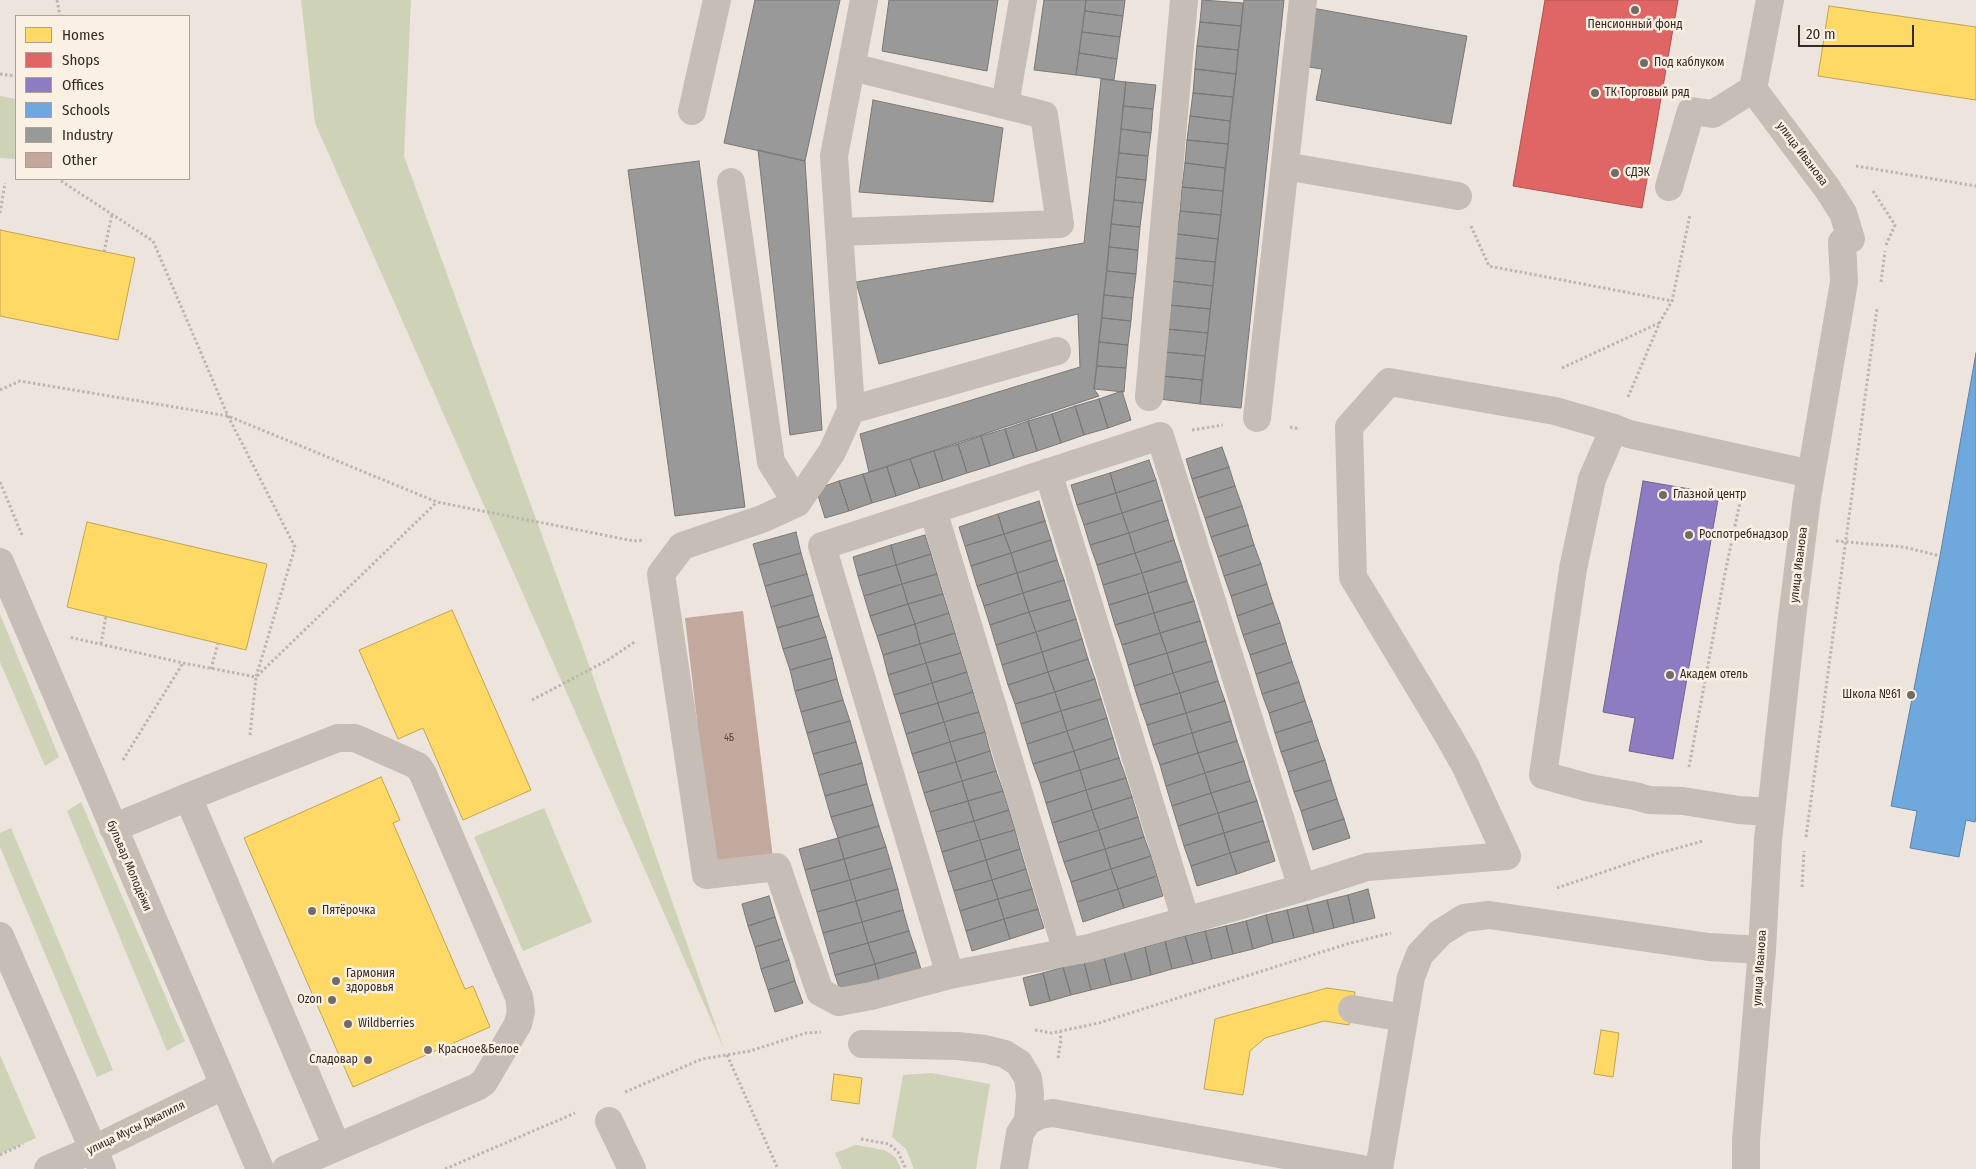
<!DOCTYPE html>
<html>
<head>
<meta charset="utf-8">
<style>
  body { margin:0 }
  #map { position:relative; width:1976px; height:1169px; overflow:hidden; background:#ede5dd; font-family:"Fira Sans Condensed",sans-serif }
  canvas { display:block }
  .legend { position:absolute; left:15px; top:15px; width:175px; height:165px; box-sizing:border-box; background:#faf0e3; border:1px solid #aba197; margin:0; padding:6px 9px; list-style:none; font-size:15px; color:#352a25 }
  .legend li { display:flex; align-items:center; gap:10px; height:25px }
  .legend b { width:25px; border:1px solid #aba197 }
  .scale { position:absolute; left:1798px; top:25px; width:116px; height:22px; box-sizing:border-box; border:2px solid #352a25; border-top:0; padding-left:6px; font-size:15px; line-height:18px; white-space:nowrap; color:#352a25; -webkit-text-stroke:4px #faf0e3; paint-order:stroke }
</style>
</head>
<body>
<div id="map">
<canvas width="1976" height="1169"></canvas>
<ul class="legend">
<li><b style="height:14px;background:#ffd966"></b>Homes</li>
<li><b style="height:14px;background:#e06666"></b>Shops</li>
<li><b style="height:14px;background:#8e7cc3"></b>Offices</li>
<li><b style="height:14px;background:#6fa8dc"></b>Schools</li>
<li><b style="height:14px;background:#999"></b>Industry</li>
<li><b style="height:14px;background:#c2a89d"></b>Other</li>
</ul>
<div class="scale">20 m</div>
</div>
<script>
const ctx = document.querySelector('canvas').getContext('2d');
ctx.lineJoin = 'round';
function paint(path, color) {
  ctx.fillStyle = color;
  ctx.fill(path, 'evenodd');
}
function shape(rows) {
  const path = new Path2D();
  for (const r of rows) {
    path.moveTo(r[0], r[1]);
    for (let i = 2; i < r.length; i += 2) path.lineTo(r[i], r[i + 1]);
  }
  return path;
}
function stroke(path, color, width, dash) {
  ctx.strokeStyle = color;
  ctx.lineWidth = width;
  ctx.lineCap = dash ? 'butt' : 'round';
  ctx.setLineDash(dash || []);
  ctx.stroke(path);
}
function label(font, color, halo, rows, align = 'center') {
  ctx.font = font + ' "Fira Sans Condensed",sans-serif';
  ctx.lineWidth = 5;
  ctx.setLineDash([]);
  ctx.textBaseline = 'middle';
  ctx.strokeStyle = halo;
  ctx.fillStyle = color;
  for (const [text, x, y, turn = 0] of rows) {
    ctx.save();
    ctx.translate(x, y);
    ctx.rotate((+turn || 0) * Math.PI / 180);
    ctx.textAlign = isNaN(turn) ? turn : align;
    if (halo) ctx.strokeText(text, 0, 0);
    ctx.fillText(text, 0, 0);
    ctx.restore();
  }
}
const green = shape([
  [301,0,411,0,404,156,584,651,724,1049,315,123],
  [0,96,16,99,16,159,0,158],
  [0,614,59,757,45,766,0,662],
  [81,802,185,1041,167,1051,67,811],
  [544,808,592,922,523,951,474,837],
  [11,828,113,1070,97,1077,0,847,0,833],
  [0,1055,36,1138,0,1154],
  [931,1073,990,1084,976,1169,914,1169,906,1149,892,1137,903,1075],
  [856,1145,884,1150,891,1154,896,1158,901,1169,842,1169,835,1153]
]);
const homes = shape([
  [1829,6,1976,27,1976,100,1818,76,1829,6],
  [0,230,135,258,118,340,0,316,0,230],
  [87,522,267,564,246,650,67,607,87,522],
  [452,610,531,790,463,820,423,728,398,739,359,650,452,610],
  [381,777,400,820,393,823,465,989,473,986,490,1027,353,1087,244,838,381,777],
  [1327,988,1355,992,1349,1025,1324,1021,1265,1038,1250,1051,1243,1095,1204,1089,1215,1019,1327,988],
  [1601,1030,1619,1033,1613,1077,1594,1074,1601,1030],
  [834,1074,862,1078,859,1104,831,1100,834,1074]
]);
const shops = shape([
  [1545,0,1678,0,1642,208,1513,186,1545,0]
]);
const offices = shape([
  [1643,481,1719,494,1673,759,1629,751,1635,718,1603,712,1643,481]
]);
const schools = shape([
  [1976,353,1976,817,1975,822,1966,820,1959,857,1910,848,1917,811,1891,806,1940,556,1976,353]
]);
const industry = shape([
  [755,0,840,0,805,161,724,143,755,0],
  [889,0,998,0,987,71,882,51,889,0],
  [1044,0,1086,0,1076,75,1034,70,1044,0],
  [1086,0,1125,0,1123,16,1085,11,1086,0],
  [1202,0,1243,3,1241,26,1200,22,1202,0],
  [1244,0,1284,0,1241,408,1200,404,1244,0],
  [1312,8,1467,36,1451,124,1316,100,1322,69,1302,66,1312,8],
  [1085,11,1123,16,1120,37,1082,32,1085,11],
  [1200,22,1241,26,1238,50,1197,46,1200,22],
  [1082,32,1120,37,1117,59,1079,53,1082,32],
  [1197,46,1238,50,1236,74,1195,69,1197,46],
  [1079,53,1117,59,1114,80,1076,75,1079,53],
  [1195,69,1236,74,1233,97,1193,93,1195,69],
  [1101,79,1126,82,1094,389,1099,396,869,472,860,434,1080,367,1078,314,879,364,856,282,1084,243,1101,79],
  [1126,82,1156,85,1153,109,1123,106,1126,82],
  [1193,93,1233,97,1230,121,1190,116,1193,93],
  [873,100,1003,128,993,202,859,192,873,100],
  [1123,106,1153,109,1151,133,1121,129,1123,106],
  [1190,116,1230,121,1228,144,1187,140,1190,116],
  [1121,129,1151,133,1148,156,1119,153,1121,129],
  [1187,140,1228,144,1225,168,1185,163,1187,140],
  [758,150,805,161,822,430,790,435,758,150],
  [1119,153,1148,156,1146,180,1116,177,1119,153],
  [699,161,745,507,675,516,628,170,699,161],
  [1185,163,1225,168,1223,191,1182,187,1185,163],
  [1116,177,1146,180,1143,203,1114,200,1116,177],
  [1182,187,1223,191,1221,215,1180,211,1182,187],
  [1114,200,1143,203,1140,227,1111,224,1114,200],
  [1180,211,1221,215,1218,239,1177,234,1180,211],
  [1111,224,1140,227,1138,250,1109,247,1111,224],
  [1177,234,1218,239,1215,262,1174,258,1177,234],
  [1109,247,1138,250,1136,274,1107,271,1109,247],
  [1174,258,1215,262,1213,286,1172,281,1174,258],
  [1107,271,1136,274,1133,298,1104,295,1107,271],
  [1172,281,1213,286,1210,309,1169,305,1172,281],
  [1104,295,1133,298,1131,321,1102,318,1104,295],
  [1169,305,1210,309,1208,333,1167,329,1169,305],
  [1102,318,1131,321,1128,345,1099,342,1102,318],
  [1167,329,1208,333,1205,356,1165,352,1167,329],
  [1099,342,1128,345,1126,368,1097,366,1099,342],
  [1165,352,1205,356,1202,380,1162,376,1165,352],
  [1097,366,1126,368,1124,392,1094,389,1097,366],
  [1162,376,1202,380,1200,404,1159,399,1162,376],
  [1122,391,1131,420,1108,428,1099,399,1122,391],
  [1099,399,1108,428,1084,435,1075,406,1099,399],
  [1075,406,1084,435,1061,443,1052,414,1075,406],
  [1052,414,1061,443,1037,451,1028,421,1052,414],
  [1028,421,1037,451,1014,458,1005,429,1028,421],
  [1005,429,1014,458,990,466,981,436,1005,429],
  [981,436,990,466,967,473,958,444,981,436],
  [958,444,967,473,943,481,934,451,958,444],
  [1222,447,1229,467,1192,479,1186,459,1222,447],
  [934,451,943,481,920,488,910,459,934,451],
  [910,459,920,488,896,496,887,467,910,459],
  [1149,460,1156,480,1116,493,1110,473,1149,460],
  [887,467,896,496,872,503,863,474,887,467],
  [1229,467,1235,486,1198,498,1192,479,1229,467],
  [1110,473,1116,493,1077,505,1071,485,1110,473],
  [863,474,872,503,849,511,839,481,863,474],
  [1156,480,1162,500,1122,513,1116,493,1156,480],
  [839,481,849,511,825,518,816,489,839,481],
  [1235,486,1242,506,1205,518,1198,498,1235,486],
  [1116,493,1122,513,1084,525,1077,505,1116,493],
  [1162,500,1168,520,1129,533,1122,513,1162,500],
  [1039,501,1045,521,1004,534,998,514,1039,501],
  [1242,506,1248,525,1211,537,1205,518,1242,506],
  [1122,513,1129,533,1090,545,1084,525,1122,513],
  [998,514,1004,534,965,546,959,527,998,514],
  [1168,520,1174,540,1135,553,1129,533,1168,520],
  [1045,521,1051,540,1011,553,1004,534,1045,521],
  [1248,525,1254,545,1218,557,1211,537,1248,525],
  [796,532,801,553,759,565,753,544,796,532],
  [1129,533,1135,553,1097,565,1090,545,1129,533],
  [1004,534,1011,553,971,566,965,546,1004,534],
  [925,535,931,554,896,565,891,545,925,535],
  [1051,540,1057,560,1017,573,1011,553,1051,540],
  [1174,540,1181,561,1142,573,1135,553,1174,540],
  [891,545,896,565,858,576,853,557,891,545],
  [1254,545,1261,564,1224,576,1218,557,1254,545],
  [801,553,807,574,765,586,759,565,801,553],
  [1011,553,1017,573,977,586,971,566,1011,553],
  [1135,553,1142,573,1103,585,1097,565,1135,553],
  [931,554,937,574,902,584,896,565,931,554],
  [1057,560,1064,580,1023,593,1017,573,1057,560],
  [1181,561,1187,581,1148,593,1142,573,1181,561],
  [1261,564,1267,584,1231,596,1224,576,1261,564],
  [896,565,902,584,864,596,858,576,896,565],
  [1017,573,1023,593,984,606,977,586,1017,573],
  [1142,573,1148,593,1109,605,1103,585,1142,573],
  [807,574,813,595,771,607,765,586,807,574],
  [937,574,943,594,908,604,902,584,937,574],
  [1064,580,1070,600,1029,612,1023,593,1064,580],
  [1187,581,1194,601,1154,613,1148,593,1187,581],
  [902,584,908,604,870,616,864,596,902,584],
  [1267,584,1273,603,1237,616,1231,596,1267,584],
  [1023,593,1029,612,990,625,984,606,1023,593],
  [1148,593,1154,613,1115,625,1109,605,1148,593],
  [943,594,949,613,915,624,908,604,943,594],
  [813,595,819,616,777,628,771,607,813,595],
  [1070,600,1076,619,1036,632,1029,612,1070,600],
  [1194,601,1200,621,1160,633,1154,613,1194,601],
  [1273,603,1280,623,1243,635,1237,616,1273,603],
  [908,604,915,624,877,636,870,616,908,604],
  [1029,612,1036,632,996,645,990,625,1029,612],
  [949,613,955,633,920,644,915,624,949,613],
  [1154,613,1160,633,1122,645,1115,625,1154,613],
  [819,616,826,637,783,649,777,628,819,616],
  [1076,619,1082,639,1042,652,1036,632,1076,619],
  [1200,621,1206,641,1167,653,1160,633,1200,621],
  [1280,623,1286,643,1250,655,1243,635,1280,623],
  [915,624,920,644,883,655,877,636,915,624],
  [1036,632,1042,652,1002,665,996,645,1036,632],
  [955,633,961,653,926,663,920,644,955,633],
  [1160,633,1167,653,1128,665,1122,645,1160,633],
  [826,637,832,658,790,670,783,649,826,637],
  [1082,639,1088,659,1048,672,1042,652,1082,639],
  [1206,641,1212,661,1173,673,1167,653,1206,641],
  [1286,643,1292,662,1256,674,1250,655,1286,643],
  [920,644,926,663,888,675,883,655,920,644],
  [1042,652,1048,672,1008,685,1002,665,1042,652],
  [961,653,967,672,932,683,926,663,961,653],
  [1167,653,1173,673,1134,686,1128,665,1167,653],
  [832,658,837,679,795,691,790,670,832,658],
  [1088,659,1095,679,1055,692,1048,672,1088,659],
  [1212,661,1218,681,1180,693,1173,673,1212,661],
  [1292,662,1299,682,1262,694,1256,674,1292,662],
  [926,663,932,683,894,695,888,675,926,663],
  [967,672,973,692,938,703,932,683,967,672],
  [1048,672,1055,692,1015,704,1008,685,1048,672],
  [1173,673,1180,693,1140,705,1134,686,1173,673],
  [837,679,843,700,801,712,795,691,837,679],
  [1095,679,1101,699,1061,711,1055,692,1095,679],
  [1218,681,1225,701,1186,713,1180,693,1218,681],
  [1299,682,1305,701,1269,713,1262,694,1299,682],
  [932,683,938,703,900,714,894,695,932,683],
  [973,692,979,712,944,722,938,703,973,692],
  [1055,692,1061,711,1021,724,1015,704,1055,692],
  [1180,693,1186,713,1147,725,1140,705,1180,693],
  [1101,699,1107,718,1067,731,1061,711,1101,699],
  [843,700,850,721,807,733,801,712,843,700],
  [1225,701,1231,721,1192,733,1186,713,1225,701],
  [1305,701,1312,721,1275,733,1269,713,1305,701],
  [938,703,944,722,906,734,900,714,938,703],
  [1061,711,1067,731,1027,744,1021,724,1061,711],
  [979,712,985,732,950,742,944,722,979,712],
  [1186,713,1192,733,1153,745,1147,725,1186,713],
  [1107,718,1113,738,1074,751,1067,731,1107,718],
  [850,721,856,742,813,754,807,733,850,721],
  [1231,721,1237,741,1198,753,1192,733,1231,721],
  [1312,721,1318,740,1281,752,1275,733,1312,721],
  [944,722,950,742,912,754,906,734,944,722],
  [1067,731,1074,751,1033,764,1027,744,1067,731],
  [985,732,990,751,956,762,950,742,985,732],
  [1192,733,1198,753,1160,765,1153,745,1192,733],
  [1113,738,1119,758,1080,770,1074,751,1113,738],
  [1318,740,1325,760,1288,772,1281,752,1318,740],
  [1237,741,1244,761,1205,773,1198,753,1237,741],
  [856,742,862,763,819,775,813,754,856,742],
  [950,742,956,762,918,773,912,754,950,742],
  [990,751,996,771,962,781,956,762,990,751],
  [1074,751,1080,770,1040,783,1033,764,1074,751],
  [1198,753,1205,773,1166,786,1160,765,1198,753],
  [1119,758,1126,778,1086,790,1080,770,1119,758],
  [1325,760,1331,780,1294,792,1288,772,1325,760],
  [1244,761,1250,781,1211,793,1205,773,1244,761],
  [956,762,962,781,924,793,918,773,956,762],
  [862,763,867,784,825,796,819,775,862,763],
  [1080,770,1086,790,1046,803,1040,783,1080,770],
  [996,771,1003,791,968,801,962,781,996,771],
  [1205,773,1211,793,1172,806,1166,786,1205,773],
  [1126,778,1132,797,1092,810,1086,790,1126,778],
  [1331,780,1337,799,1301,811,1294,792,1331,780],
  [962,781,968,801,930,812,924,793,962,781],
  [1250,781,1257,801,1218,813,1211,793,1250,781],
  [867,784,873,805,831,817,825,796,867,784],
  [1086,790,1092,810,1052,823,1046,803,1086,790],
  [1003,791,1009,810,974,821,968,801,1003,791],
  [1211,793,1218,813,1178,826,1172,806,1211,793],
  [1132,797,1138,817,1099,830,1092,810,1132,797],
  [1337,799,1344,819,1307,831,1301,811,1337,799],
  [968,801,974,821,936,832,930,812,968,801],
  [1257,801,1263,821,1224,833,1218,813,1257,801],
  [873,805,879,826,838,838,831,817,873,805],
  [1009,810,1015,830,980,840,974,821,1009,810],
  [1092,810,1099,830,1058,843,1052,823,1092,810],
  [1218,813,1224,833,1184,846,1178,826,1218,813],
  [1138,817,1144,837,1105,849,1099,830,1138,817],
  [1344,819,1350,838,1313,850,1307,831,1344,819],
  [974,821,980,840,942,852,936,832,974,821],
  [1263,821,1269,841,1230,853,1224,833,1263,821],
  [879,826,886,847,844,859,838,838,879,826],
  [1015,830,1020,849,986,860,980,840,1015,830],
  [1099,830,1105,849,1064,862,1058,843,1099,830],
  [1224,833,1230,853,1191,866,1184,846,1224,833],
  [1144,837,1151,856,1111,869,1105,849,1144,837],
  [838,838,844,859,805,870,799,849,838,838],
  [980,840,986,860,948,872,942,852,980,840],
  [1269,841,1275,861,1237,874,1230,853,1269,841],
  [886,847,892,868,850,880,844,859,886,847],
  [1020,849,1026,869,992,880,986,860,1020,849],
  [1105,849,1111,869,1071,882,1064,862,1105,849],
  [1230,853,1237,874,1197,886,1191,866,1230,853],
  [1151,856,1157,876,1118,889,1111,869,1151,856],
  [844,859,850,880,811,891,805,870,844,859],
  [986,860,992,880,954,891,948,872,986,860],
  [892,868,898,889,856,901,850,880,892,868],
  [1026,869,1032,889,998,899,992,880,1026,869],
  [1111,869,1118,889,1077,902,1071,882,1111,869],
  [1157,876,1163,896,1124,908,1118,889,1157,876],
  [850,880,856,901,817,912,811,891,850,880],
  [992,880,998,899,960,911,954,891,992,880],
  [898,889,903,910,862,922,856,901,898,889],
  [1032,889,1038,909,1004,919,998,899,1032,889],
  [1118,889,1124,908,1083,922,1077,902,1118,889],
  [1368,889,1375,918,1354,923,1348,895,1368,889],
  [1348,895,1354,923,1334,928,1327,900,1348,895],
  [769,896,775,917,748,926,742,904,769,896],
  [998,899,1004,919,966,931,960,911,998,899],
  [1327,900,1334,928,1314,933,1307,905,1327,900],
  [856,901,862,922,823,933,817,912,856,901],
  [1307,905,1314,933,1294,938,1287,910,1307,905],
  [1038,909,1044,928,1010,939,1004,919,1038,909],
  [903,910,909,931,868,943,862,922,903,910],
  [1287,910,1294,938,1273,943,1266,915,1287,910],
  [1266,915,1273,943,1253,949,1246,921,1266,915],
  [775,917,782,939,755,947,748,926,775,917],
  [1004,919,1010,939,972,951,966,931,1004,919],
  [1246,921,1253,949,1233,954,1226,926,1246,921],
  [862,922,868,943,829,954,823,933,862,922],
  [1226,926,1233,954,1212,959,1205,931,1226,926],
  [909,931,916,952,875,964,868,943,909,931],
  [1205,931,1212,959,1193,964,1185,936,1205,931],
  [1185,936,1193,964,1172,969,1165,941,1185,936],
  [782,939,789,960,761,969,755,947,782,939],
  [1165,941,1172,969,1151,975,1145,947,1165,941],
  [868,943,875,964,835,975,829,954,868,943],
  [1145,947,1151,975,1132,980,1124,952,1145,947],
  [916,952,922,973,880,985,875,964,916,952],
  [1124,952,1132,980,1111,985,1104,957,1124,952],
  [1104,957,1111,985,1091,990,1084,962,1104,957],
  [789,960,795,981,768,990,761,969,789,960],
  [1084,962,1091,990,1071,995,1063,967,1084,962],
  [875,964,880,985,842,996,835,975,875,964],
  [1063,967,1071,995,1050,1001,1043,973,1063,967],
  [1043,973,1050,1001,1030,1006,1023,978,1043,973],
  [795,981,803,1003,775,1012,768,990,795,981]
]);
const building = shape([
  [743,611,773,858,714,865,685,618]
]);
const path = shape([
  [57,0,60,16],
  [0,74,16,76],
  [1856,166,1976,186],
  [61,181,153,241,228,416,295,547,256,677,183,663,69,637],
  [1873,191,1895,225,1886,245],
  [0,213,5,183],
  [1471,226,1489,266,1672,301],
  [104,252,112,214],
  [1881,282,1885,251],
  [1562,368,1659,323],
  [0,390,20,381,228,416,437,502,634,541,643,540],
  [1628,397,1660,322,1672,301,1690,215],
  [1290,427,1300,429],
  [1192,430,1223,425],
  [0,482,22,535],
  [1734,531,1769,534],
  [1836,541,1904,547,1940,556],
  [101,644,106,616],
  [211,669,218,643],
  [532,700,608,660,636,641],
  [250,735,256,677,437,502],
  [123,760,183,663],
  [1689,767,1725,573,1742,493],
  [1806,837,1877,308],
  [1802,887,1804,851],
  [1557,888,1656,854,1703,841],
  [1035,1030,1052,1033,1099,1023,1347,944,1391,933],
  [727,1055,778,1169],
  [1058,1058,1061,1040,1060,1032],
  [625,1092,702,1059,750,1051,806,1033,821,1032],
  [861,1139,889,1144,898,1152,906,1169],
  [0,1155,23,1144],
  [445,1169,575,1113]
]);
const minor = shape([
  [864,0,834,156,851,410,1057,351],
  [1005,105,1023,0],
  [692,111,717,0],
  [1285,166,1458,196],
  [731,182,771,462,797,503,832,452,851,410],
  [1669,187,1691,111,1713,114,1753,89],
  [839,232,1060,224,1044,115,852,67],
  [1149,397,1184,0],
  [1257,418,1303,0],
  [1614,428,1592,479,1573,569,1543,775,1590,788,1635,796,1649,800,1683,801,1739,810,1771,812],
  [1048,472,1186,921],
  [797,503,762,519,682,546,661,574,706,875,777,867,820,992,839,1002,871,996,950,975],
  [933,510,1067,952],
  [0,562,260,1169],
  [113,828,188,797,246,774,338,738,355,738,418,766,423,774,519,997,521,1011,518,1024,484,1082,477,1087,337,1147,188,797],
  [1302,888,1160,436,822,546,950,975,1089,948,1302,888,1367,867,1507,856,1465,765,1448,735,1353,577,1349,427,1389,382,1555,411,1614,428,1629,434,1811,474],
  [0,936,102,1169],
  [1352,1009,1404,1018],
  [862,1044,957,1046,985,1049,1005,1054,1019,1063,1028,1078,1030,1094,1028,1121],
  [609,1121,632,1169],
  [48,1169,94,1149,223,1086],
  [286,1169,337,1147],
  [1014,1169,1020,1133,1028,1121,1040,1115,1053,1113,1362,1169],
  [1379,1169,1411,977,1420,954,1440,933,1464,918,1489,915,1709,947,1762,950],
  [1746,1169,1746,1140,1762,950,1768,840,1792,618,1807,498,1844,282,1842,242,1851,239,1843,213,1827,188,1753,89,1770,0]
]);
const markers = [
  [1635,10,5,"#756b65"],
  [1644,63,5,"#756b65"],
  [1595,93,5,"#756b65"],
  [1615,173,5,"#756b65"],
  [1663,495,5,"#756b65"],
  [1689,535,5,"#756b65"],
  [1670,675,5,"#756b65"],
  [1911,695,5,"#756b65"],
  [312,911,5,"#756b65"],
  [336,981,5,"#756b65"],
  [332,1000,5,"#756b65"],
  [348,1024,5,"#756b65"],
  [428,1050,5,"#756b65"],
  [368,1060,5,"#756b65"]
];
const numberNames = [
  ["4Б",729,738]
];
const poiNames = [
  ["Пенсионный фонд",1635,25,"center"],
  ["Под каблуком",1654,63],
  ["ТК Торговый ряд",1605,93],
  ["СДЭК",1625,173],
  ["Глазной центр",1673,495],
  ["Роспотребнадзор",1699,535],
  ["Академ отель",1680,675],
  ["Школа №61",1901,695,"right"],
  ["Пятёрочка",322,911],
  ["Гармония",346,974],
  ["здоровья",346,988],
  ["Ozon",322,1000,"right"],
  ["Wildberries",358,1024],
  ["Красное&Белое",438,1050],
  ["Сладовар",358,1060,"right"]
];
const streetNames = [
  ["улица Иванова",1802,154,53],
  ["улица Иванова",1799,565,-83],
  ["бульвар Молодёжи",129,866,67],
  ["улица Иванова",1760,968,-86],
  ["улица Мусы Джалиля",136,1128,-26]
];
paint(green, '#ced2b6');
paint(homes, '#ffd966');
stroke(homes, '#c2a452', 1);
paint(shops, '#e06666');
stroke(shops, '#ad5452', 1);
paint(offices, '#8e7cc3');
stroke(offices, '#736394', 1);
paint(schools, '#6fa8dc');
stroke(schools, '#5e82a5', 1);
paint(industry, '#999');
stroke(industry, '#7b7876', 1);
paint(building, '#c2a89d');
stroke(path, '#bdb5af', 3, [2.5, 2.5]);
stroke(minor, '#c5bdb6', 28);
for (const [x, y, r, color] of markers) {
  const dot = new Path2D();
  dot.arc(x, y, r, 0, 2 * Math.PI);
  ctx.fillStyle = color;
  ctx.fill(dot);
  stroke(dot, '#faf0e3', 2);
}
label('10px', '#584a43', null, numberNames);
label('12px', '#352a25', '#faf0e3', poiNames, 'left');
label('12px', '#352a25', '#faf0e3', streetNames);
</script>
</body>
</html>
